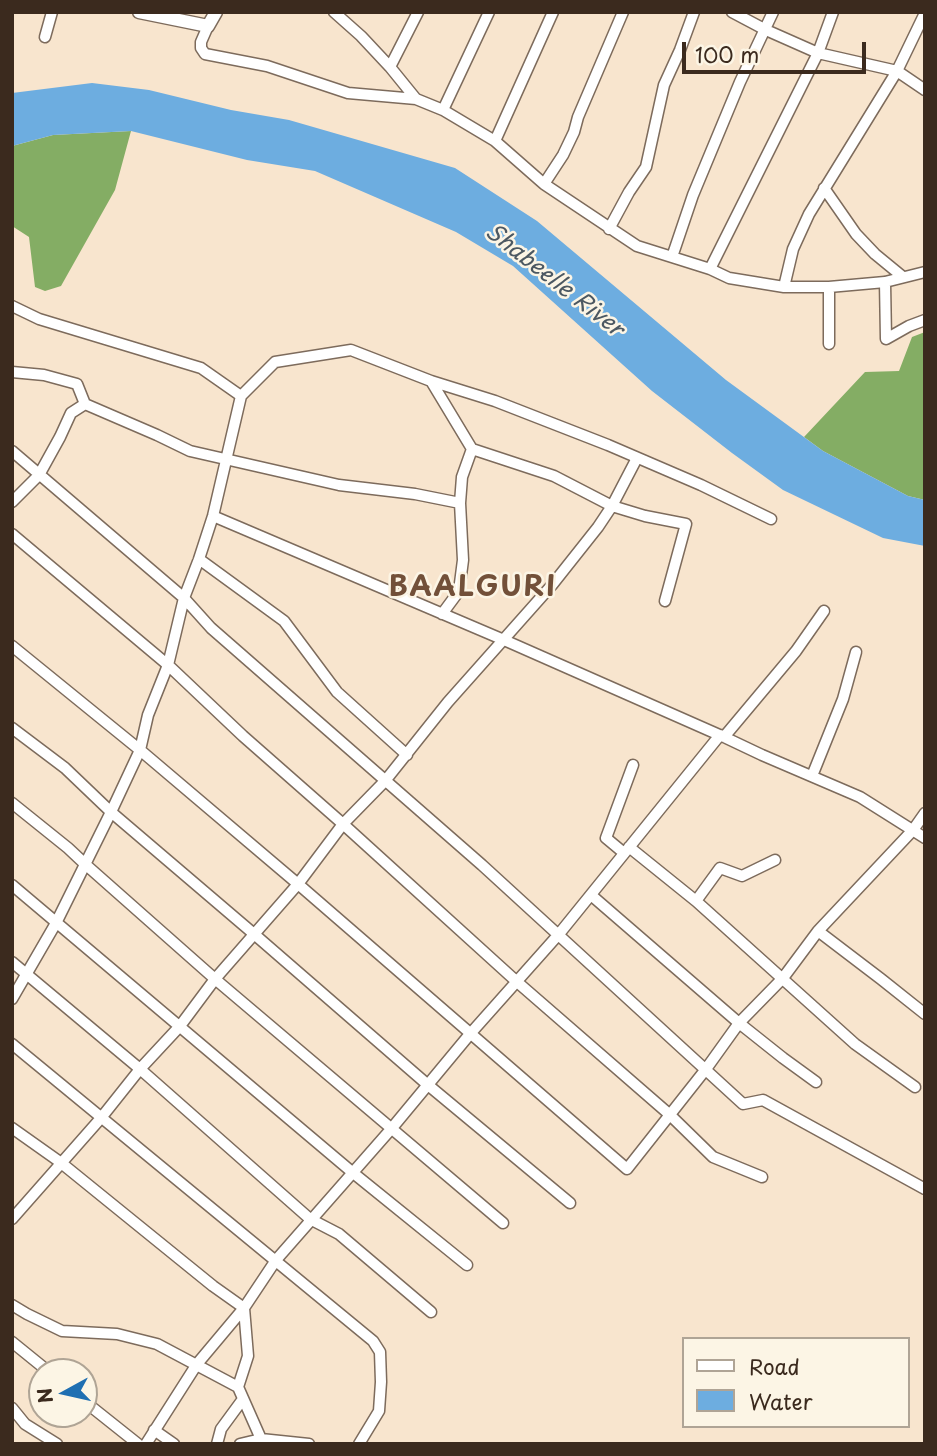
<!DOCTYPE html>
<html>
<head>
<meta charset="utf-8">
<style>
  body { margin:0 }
  #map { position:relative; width:937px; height:1456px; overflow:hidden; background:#f8e5ce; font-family:"Playpen Sans",sans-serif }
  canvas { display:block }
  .frame { position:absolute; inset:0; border:14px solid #3b2a1e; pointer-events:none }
  .legend { position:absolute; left:682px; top:1337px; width:228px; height:91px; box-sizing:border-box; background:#fcf5e5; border:2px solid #afa495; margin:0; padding:9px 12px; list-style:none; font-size:21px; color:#3b2a1e }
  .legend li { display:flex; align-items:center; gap:14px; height:35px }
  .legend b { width:35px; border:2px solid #afa495 }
  .north { position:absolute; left:28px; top:1358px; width:70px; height:70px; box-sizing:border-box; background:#fcf5e5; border:2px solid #afa495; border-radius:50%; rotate:262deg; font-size:19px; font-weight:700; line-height:28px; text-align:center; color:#3b2a1e }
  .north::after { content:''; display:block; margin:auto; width:24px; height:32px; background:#1f6fb2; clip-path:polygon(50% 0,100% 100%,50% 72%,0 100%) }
  .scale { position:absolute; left:682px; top:42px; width:184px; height:32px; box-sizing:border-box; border:4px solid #3b2a1e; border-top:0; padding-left:9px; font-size:21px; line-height:24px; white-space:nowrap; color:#3b2a1e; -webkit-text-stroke:5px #fcf5e5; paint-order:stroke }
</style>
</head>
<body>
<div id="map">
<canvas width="937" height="1456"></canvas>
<div class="frame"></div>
<ul class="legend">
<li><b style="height:9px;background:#fff"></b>Road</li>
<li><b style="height:19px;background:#6dade0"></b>Water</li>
</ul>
<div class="north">N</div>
<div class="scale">100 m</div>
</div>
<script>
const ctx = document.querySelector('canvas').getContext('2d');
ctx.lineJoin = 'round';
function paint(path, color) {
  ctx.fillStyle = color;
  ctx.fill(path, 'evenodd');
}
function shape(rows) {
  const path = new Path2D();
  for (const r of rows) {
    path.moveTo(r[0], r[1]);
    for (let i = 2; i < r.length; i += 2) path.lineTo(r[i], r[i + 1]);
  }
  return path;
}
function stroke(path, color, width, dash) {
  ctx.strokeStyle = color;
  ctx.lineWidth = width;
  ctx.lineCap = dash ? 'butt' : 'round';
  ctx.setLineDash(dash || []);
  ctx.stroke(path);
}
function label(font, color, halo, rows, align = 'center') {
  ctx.font = font + ' "Playpen Sans",sans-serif';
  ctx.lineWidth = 5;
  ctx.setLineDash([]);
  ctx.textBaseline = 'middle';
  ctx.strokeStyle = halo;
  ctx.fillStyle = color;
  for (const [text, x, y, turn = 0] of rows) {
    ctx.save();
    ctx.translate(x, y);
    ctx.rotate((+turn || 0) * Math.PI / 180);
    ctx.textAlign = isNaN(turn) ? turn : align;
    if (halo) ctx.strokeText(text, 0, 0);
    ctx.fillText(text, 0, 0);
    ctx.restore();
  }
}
const forest = shape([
  [131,131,115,190,61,286,45,291,35,287,29,237,12,226,12,146,53,135],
  [925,332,925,500,908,496,823,451,804,437,865,372,899,371,912,337]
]);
const water = shape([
  [92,83,149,90,231,110,289,120,455,168,537,221,726,380,823,451,908,496,925,500,925,546,883,538,783,490,732,453,652,391,513,266,456,232,315,171,247,160,131,131,53,135,12,146,12,93]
]);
const minor = shape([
  [334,12,361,36,390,67,416,99],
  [732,12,766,30,818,53,897,71,925,90],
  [208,26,201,42,201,48,205,54,267,66,348,93,416,99,443,110,495,141,544,184,637,246,710,269,729,278,784,287,829,287,885,282,925,272],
  [45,37,52,12],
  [390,67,418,12],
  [443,110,489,12],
  [495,141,553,12],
  [544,184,563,155,574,132,578,117,623,12],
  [824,188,856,234,875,254,903,277],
  [609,229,629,192,646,167,664,85,680,50,694,12],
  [672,257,693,195,740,82,773,12],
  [710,269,818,53,833,12],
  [885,282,886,339,909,326,925,320],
  [784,287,793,249,809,214,897,71,925,13],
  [12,306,39,319,201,368,241,396],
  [829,344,829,287],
  [12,372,44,375,77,384,85,404],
  [431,381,495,401,608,445,701,485,771,519],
  [12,451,184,598,211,628,482,865,743,1104,763,1100,925,1189],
  [12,502,39,475,60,437,71,413,85,404,157,435,190,451,339,485,415,494,460,503],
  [213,516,504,640,724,737,762,755,860,797,925,838],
  [12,534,168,665,243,736,343,824,516,981,669,1114,713,1157,762,1177],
  [199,559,284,621,337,692,407,755],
  [442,614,459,591,463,560,460,503,462,477,472,449],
  [12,646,140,750,298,884,627,1169,706,1069,739,1023,783,978,818,931,913,830,925,813],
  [12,728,65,768,111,812,254,934,428,1085,570,1203],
  [724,737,796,651,824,611],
  [812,776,843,699,856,652],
  [12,803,68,848,85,864,215,979,503,1223],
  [629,847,696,901,855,1044,915,1087],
  [624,853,606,838,633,765],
  [12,885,352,1172,467,1265],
  [591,895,739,1023,783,1058,816,1082],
  [696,901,720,868,742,876,775,860],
  [818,931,881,979,925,1014],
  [12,962,140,1069,310,1219,339,1234,431,1312],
  [12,999,56,923,111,812,140,750,148,715,168,665,184,598,199,559,213,516,241,396,275,362,351,350,431,381,472,449,554,476,612,506,645,516,686,524,665,601],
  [12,1044,373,1341,380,1352,381,1382,379,1411,359,1444],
  [12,1128,60,1162,213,1286,244,1308,248,1356,238,1387,261,1439,261,1444],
  [12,1219,101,1118,140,1069,180,1026,215,979,298,884,343,824,385,781,448,702,552,585,598,527,612,506,637,458],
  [12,1305,27,1314,62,1331,117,1334,157,1344,238,1387],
  [12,1342,49,1372],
  [84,1401,138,1444],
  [12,1408,25,1424,57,1444],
  [154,1430,174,1444],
  [146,1444,197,1364,244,1308,276,1260,392,1128,470,1034,559,934,720,735],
  [217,1444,221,1429,243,1399],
  [240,1444,261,1439,309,1444]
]);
const tertiary = shape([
  [139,12,208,26,216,12]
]);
const waterNames = [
  ["Shabeelle River",554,281,38]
];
const districtNames = [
  ["BAALGURI",473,588]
];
paint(forest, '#84ad64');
paint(water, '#6dade0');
stroke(minor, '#7d6b5c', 13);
stroke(tertiary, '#7d6b5c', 15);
stroke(minor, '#fff', 10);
stroke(tertiary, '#fff', 12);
label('italic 23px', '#4c5862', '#fcf5e5', waterNames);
ctx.letterSpacing = '2px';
label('bold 28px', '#725039', '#fcf5e5', districtNames);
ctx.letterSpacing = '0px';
</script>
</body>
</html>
